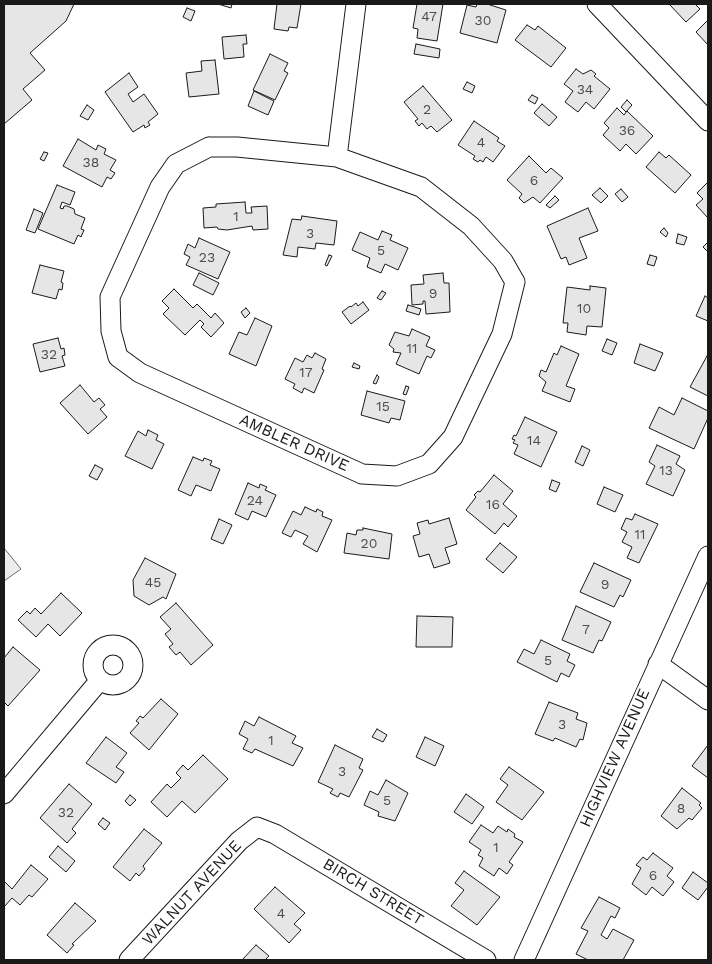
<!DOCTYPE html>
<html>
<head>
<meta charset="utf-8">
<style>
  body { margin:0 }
  #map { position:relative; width:712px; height:964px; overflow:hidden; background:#fff; font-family:"Work Sans",sans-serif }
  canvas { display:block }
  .frame { position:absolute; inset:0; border:5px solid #1a1a1a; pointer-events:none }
</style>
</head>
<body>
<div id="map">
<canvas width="712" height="964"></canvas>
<div class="frame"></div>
</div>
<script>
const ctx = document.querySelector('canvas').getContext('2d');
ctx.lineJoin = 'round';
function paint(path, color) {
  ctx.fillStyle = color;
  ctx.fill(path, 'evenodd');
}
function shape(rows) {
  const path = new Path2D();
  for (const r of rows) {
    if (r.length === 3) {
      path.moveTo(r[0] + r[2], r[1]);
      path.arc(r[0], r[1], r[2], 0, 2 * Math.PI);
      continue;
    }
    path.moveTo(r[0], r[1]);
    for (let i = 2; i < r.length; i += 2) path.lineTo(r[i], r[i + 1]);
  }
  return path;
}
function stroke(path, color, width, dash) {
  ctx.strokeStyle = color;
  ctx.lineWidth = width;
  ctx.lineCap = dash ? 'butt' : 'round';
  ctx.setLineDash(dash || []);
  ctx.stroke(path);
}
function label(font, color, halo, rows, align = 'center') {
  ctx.font = font + ' "Work Sans",sans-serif';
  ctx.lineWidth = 4;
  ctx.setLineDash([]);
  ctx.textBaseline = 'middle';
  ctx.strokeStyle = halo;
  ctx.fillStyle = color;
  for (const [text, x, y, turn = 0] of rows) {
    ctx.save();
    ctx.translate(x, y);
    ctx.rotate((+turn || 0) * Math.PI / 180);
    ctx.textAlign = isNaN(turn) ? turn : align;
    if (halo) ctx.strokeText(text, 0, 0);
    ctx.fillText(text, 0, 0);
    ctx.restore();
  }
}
const built = shape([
  [4,548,21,569,4,581,4,548]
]);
const building = shape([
  [4,4,74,4,66,21,30,53,45,70,23,89,32,100,4,124,4,4],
  [218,4,232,4,231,8,218,4],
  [277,4,301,4,297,28,289,27,288,31,274,29,277,4],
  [417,4,443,4,437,41,417,38,418,29,413,28,417,4],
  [477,4,487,4,506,10,497,43,460,33,467,5,476,7,477,4],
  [669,4,695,4,700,9,686,22,669,4],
  [187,8,195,11,191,21,183,17,187,8],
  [708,20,708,45,696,32,708,20],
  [527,25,535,30,538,26,566,48,551,67,515,40,527,25],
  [246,35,247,44,243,44,244,57,224,59,222,37,246,35],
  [416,44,440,49,439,58,414,54,416,44],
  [270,54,288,63,284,71,288,73,275,100,253,90,270,54],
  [215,60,219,94,189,97,186,73,202,71,201,61,215,60],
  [576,69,583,74,591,70,596,74,594,76,610,89,594,109,586,102,578,112,565,102,573,91,564,84,576,69],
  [129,73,138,87,128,94,133,102,144,94,158,114,148,122,150,125,145,128,144,125,133,132,105,92,129,73],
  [467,82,475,86,472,93,463,89,467,82],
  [423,86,452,120,437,132,431,126,427,129,422,123,419,126,415,121,418,119,404,102,423,86],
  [254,91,274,101,268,115,248,106,254,91],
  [532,95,538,98,535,104,528,100,532,95],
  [627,100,632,105,626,112,621,107,627,100],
  [542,104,557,117,549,126,534,113,542,104],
  [87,105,94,110,88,120,80,116,87,105],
  [617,108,624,115,627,111,653,136,636,154,626,144,620,151,603,135,609,128,604,123,617,108],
  [474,121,499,138,497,141,505,146,493,162,486,157,483,162,480,160,478,162,473,159,475,156,458,145,474,121],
  [78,139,96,150,98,145,106,149,104,154,116,160,110,170,115,173,111,179,107,177,102,187,63,166,78,139],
  [44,152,48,153,44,161,40,159,44,152],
  [659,152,666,158,669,155,691,175,675,193,646,167,659,152],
  [529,156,546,173,551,168,563,178,540,203,533,197,524,203,519,198,522,194,507,180,529,156],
  [708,182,708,218,696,205,703,199,697,193,708,182],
  [57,185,75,192,70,205,62,202,60,208,63,209,64,206,67,206,74,209,75,214,85,218,81,229,84,230,81,237,78,235,74,244,38,229,57,185],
  [600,188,608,196,601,203,592,195,600,188],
  [621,189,628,197,622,202,615,194,621,189],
  [555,196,559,200,550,208,546,205,555,196],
  [245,202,246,213,252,213,251,207,267,206,268,229,253,230,252,226,227,230,218,229,217,227,204,228,203,208,216,207,216,204,245,202],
  [588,208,598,231,579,238,587,258,569,265,566,257,561,259,547,226,588,208],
  [34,209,43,213,35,233,26,230,34,209],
  [302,216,337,221,334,245,316,243,315,249,298,247,297,257,283,255,292,219,301,220,302,216],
  [664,228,668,233,666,237,660,232,664,228],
  [382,231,392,235,390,240,408,248,398,270,385,264,381,273,367,267,370,258,352,250,360,232,378,240,382,231],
  [678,234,687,237,684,245,676,243,678,234],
  [199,238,230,252,218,279,186,265,190,257,184,254,188,244,195,248,199,238],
  [708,242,708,252,703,247,708,242],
  [329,255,332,256,327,266,325,265,329,255],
  [650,255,657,257,654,266,647,264,650,255],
  [40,265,64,271,61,282,63,283,62,290,59,289,56,299,32,293,40,265],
  [199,273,219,283,213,295,193,285,199,273],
  [443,273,444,283,449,283,450,312,426,314,425,301,423,301,423,304,412,305,411,285,424,284,423,275,443,273],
  [590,286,606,288,602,327,587,326,586,335,567,332,568,323,563,323,567,287,590,290,590,286],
  [174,289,193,308,197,304,211,318,215,313,224,323,211,337,201,327,204,324,200,320,185,335,163,314,169,308,162,301,174,289],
  [382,291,386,293,381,300,377,298,382,291],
  [705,296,708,298,708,321,696,316,705,296],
  [363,302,369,310,351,324,342,312,350,306,351,307,356,303,358,306,363,302],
  [408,305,421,309,419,315,406,311,408,305],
  [246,308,250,313,245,318,241,312,246,308],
  [255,318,272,326,256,366,229,354,239,332,247,335,255,318],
  [412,329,430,337,426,346,435,350,431,358,427,356,419,374,396,364,401,353,393,352,394,349,389,345,395,332,409,336,412,329],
  [58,338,61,349,64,348,65,355,62,356,65,366,40,372,33,344,58,338],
  [607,339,617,343,612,355,602,351,607,339],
  [640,344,663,353,655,371,634,363,640,344],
  [561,346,579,354,566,386,575,389,570,402,542,391,546,382,539,376,541,370,546,372,554,353,557,355,561,346],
  [315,353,326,359,322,369,324,370,314,393,304,388,302,393,293,388,295,384,285,379,295,358,303,362,307,355,312,358,315,353],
  [707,356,708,356,708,396,690,387,707,356],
  [354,363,360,366,359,369,352,367,354,363],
  [377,375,379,377,376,384,373,383,377,375],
  [80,385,94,402,99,398,105,405,100,409,107,417,88,434,60,403,80,385],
  [406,386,409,387,406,395,403,394,406,386],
  [367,391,405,401,400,420,391,418,389,423,361,415,367,391],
  [682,398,708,411,708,418,694,449,649,428,659,407,674,415,682,398],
  [525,417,557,432,541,467,514,454,518,445,513,443,515,440,512,439,514,435,516,436,525,417],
  [148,430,158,435,156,440,164,444,152,469,125,456,138,431,146,436,148,430],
  [657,445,680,456,676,464,685,470,673,496,646,484,655,466,649,462,657,445],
  [582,446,590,450,583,466,575,462,582,446],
  [193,457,203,461,204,458,212,461,210,465,220,469,211,491,196,485,191,496,178,490,193,457],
  [95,465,103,469,97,480,89,476,95,465],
  [494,475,513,491,503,504,517,516,508,527,504,523,495,534,466,510,476,497,474,495,478,491,480,492,494,475],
  [552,480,560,483,556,492,549,489,552,480],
  [248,483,259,488,260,484,267,487,265,490,276,495,266,517,252,511,248,520,235,514,248,483],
  [604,487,623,495,615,512,597,504,604,487],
  [305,507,316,512,317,509,323,512,322,516,332,520,317,552,303,544,308,536,295,530,291,537,282,533,293,511,301,515,305,507],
  [635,514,658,524,639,563,627,558,632,547,622,542,627,532,621,529,626,518,632,520,635,514],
  [449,518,457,544,445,548,450,563,434,568,429,554,419,557,413,536,420,534,417,523,428,520,429,524,449,518],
  [219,519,232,525,223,544,211,539,219,519],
  [363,528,392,534,389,559,344,553,347,533,356,535,357,530,363,530,363,528],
  [500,543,517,557,503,573,486,559,500,543],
  [145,558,176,574,166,599,163,597,149,605,134,596,133,580,145,558],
  [594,563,631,580,623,597,620,595,614,607,580,592,594,563],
  [61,593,82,613,60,636,48,624,36,637,18,620,27,611,30,614,35,608,41,614,61,593],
  [176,603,213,645,191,665,180,652,176,655,169,647,173,644,165,634,171,629,160,617,176,603],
  [576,606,611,622,602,641,599,640,593,653,562,640,576,606],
  [417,616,453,617,452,647,416,647,417,616],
  [541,640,570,654,567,661,575,665,569,677,561,673,557,682,517,662,524,649,534,654,541,640],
  [13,647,40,670,8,706,4,702,4,658,13,647],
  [161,699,178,714,149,750,130,733,139,723,136,721,140,716,143,718,161,699],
  [549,702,578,713,576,719,587,723,583,740,580,739,576,747,555,738,553,741,535,734,549,702],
  [259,717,296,736,292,743,303,748,293,766,255,749,252,753,243,749,248,739,239,734,245,721,254,726,259,717],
  [377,729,387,735,383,742,372,737,377,729],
  [106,737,127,753,116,767,124,772,116,783,86,763,106,737],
  [425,737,444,746,435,766,416,757,425,737],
  [335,745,363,759,359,768,363,770,349,797,340,793,338,797,330,793,333,789,318,782,335,745],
  [708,745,708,778,692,766,708,745],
  [203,755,228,779,195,813,182,801,167,817,151,802,167,784,171,788,181,778,176,773,183,765,188,770,203,755],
  [509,767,544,792,522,820,496,802,508,785,500,779,509,767],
  [386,780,408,793,395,821,378,816,379,812,364,805,370,791,378,795,386,780],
  [69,784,92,804,72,829,76,833,67,843,40,818,69,784],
  [682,788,701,803,699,805,702,808,692,820,689,818,677,829,661,816,682,788],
  [466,794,484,807,472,824,454,812,466,794],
  [130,795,136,800,130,806,125,801,130,795],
  [103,818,110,823,105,830,98,824,103,818],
  [481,825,493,833,498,826,507,832,508,829,515,834,514,837,523,842,509,862,513,865,507,874,499,868,494,876,479,866,483,858,478,855,481,850,469,842,481,825],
  [144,829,162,843,143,866,145,869,139,876,136,873,130,881,113,867,144,829],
  [58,846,75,861,66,872,49,857,58,846],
  [653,853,673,868,667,876,674,882,663,896,652,887,646,895,632,884,641,868,636,865,643,857,647,860,653,853],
  [31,865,48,879,32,897,29,895,20,905,12,898,4,907,4,881,12,889,31,865],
  [464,871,500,897,477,925,451,906,464,890,455,883,464,871],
  [693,872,708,883,708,887,698,900,682,888,693,872],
  [275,887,305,913,294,924,301,930,289,943,254,909,275,887],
  [599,897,620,908,615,918,611,916,601,935,607,939,613,929,634,940,623,960,588,960,576,954,588,931,581,928,599,897],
  [75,903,96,921,72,944,74,945,67,953,47,935,75,903],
  [256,945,269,956,265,960,242,960,256,945]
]);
const street = shape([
  [597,4,708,121],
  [209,147,237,147,337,157,421,187,471,226,503,261,515,282,502,334,453,437,429,464,397,476,362,474,140,373,118,357,111,331,110,297,160,187,176,164,209,147],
  [337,157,356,4],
  [113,665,20],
  [658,664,708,700],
  [4,794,100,680],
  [129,960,239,841,257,827,275,834,486,960],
  [524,960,708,556]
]);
const numberNames = [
  ["47",429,17],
  ["30",483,21],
  ["34",585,90],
  ["2",427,110],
  ["36",627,131],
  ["4",481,143],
  ["38",91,163],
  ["6",534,181],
  ["1",236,217],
  ["3",310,234],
  ["5",381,251],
  ["23",207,258],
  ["9",433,294],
  ["10",584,309],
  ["11",412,349],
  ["32",49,355],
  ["17",306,373],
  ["15",383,407],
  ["14",534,441],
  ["13",666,471],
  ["24",255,501],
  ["16",493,505],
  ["11",640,535],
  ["20",369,544],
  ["45",153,583],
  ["9",605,585],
  ["7",586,630],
  ["5",548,661],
  ["3",562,725],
  ["1",271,741],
  ["3",342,772],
  ["5",387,801],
  ["8",681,809],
  ["32",66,813],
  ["1",496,848],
  ["6",653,876],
  ["4",281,914]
];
const streetNames = [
  ["AMBLER DRIVE",294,443,24],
  ["HIGHVIEW AVENUE",615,758,-66],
  ["BIRCH STREET",373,892,31],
  ["WALNUT AVENUE",192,893,-47]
];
paint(built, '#ededed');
stroke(built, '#6a6a6a', 1);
paint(building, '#e6e6e6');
stroke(building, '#1a1a1a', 1);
stroke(street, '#1a1a1a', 21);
stroke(street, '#fff', 19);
label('14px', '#4d4d4d', null, numberNames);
label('16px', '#1a1a1a', '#fff', streetNames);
</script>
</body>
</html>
